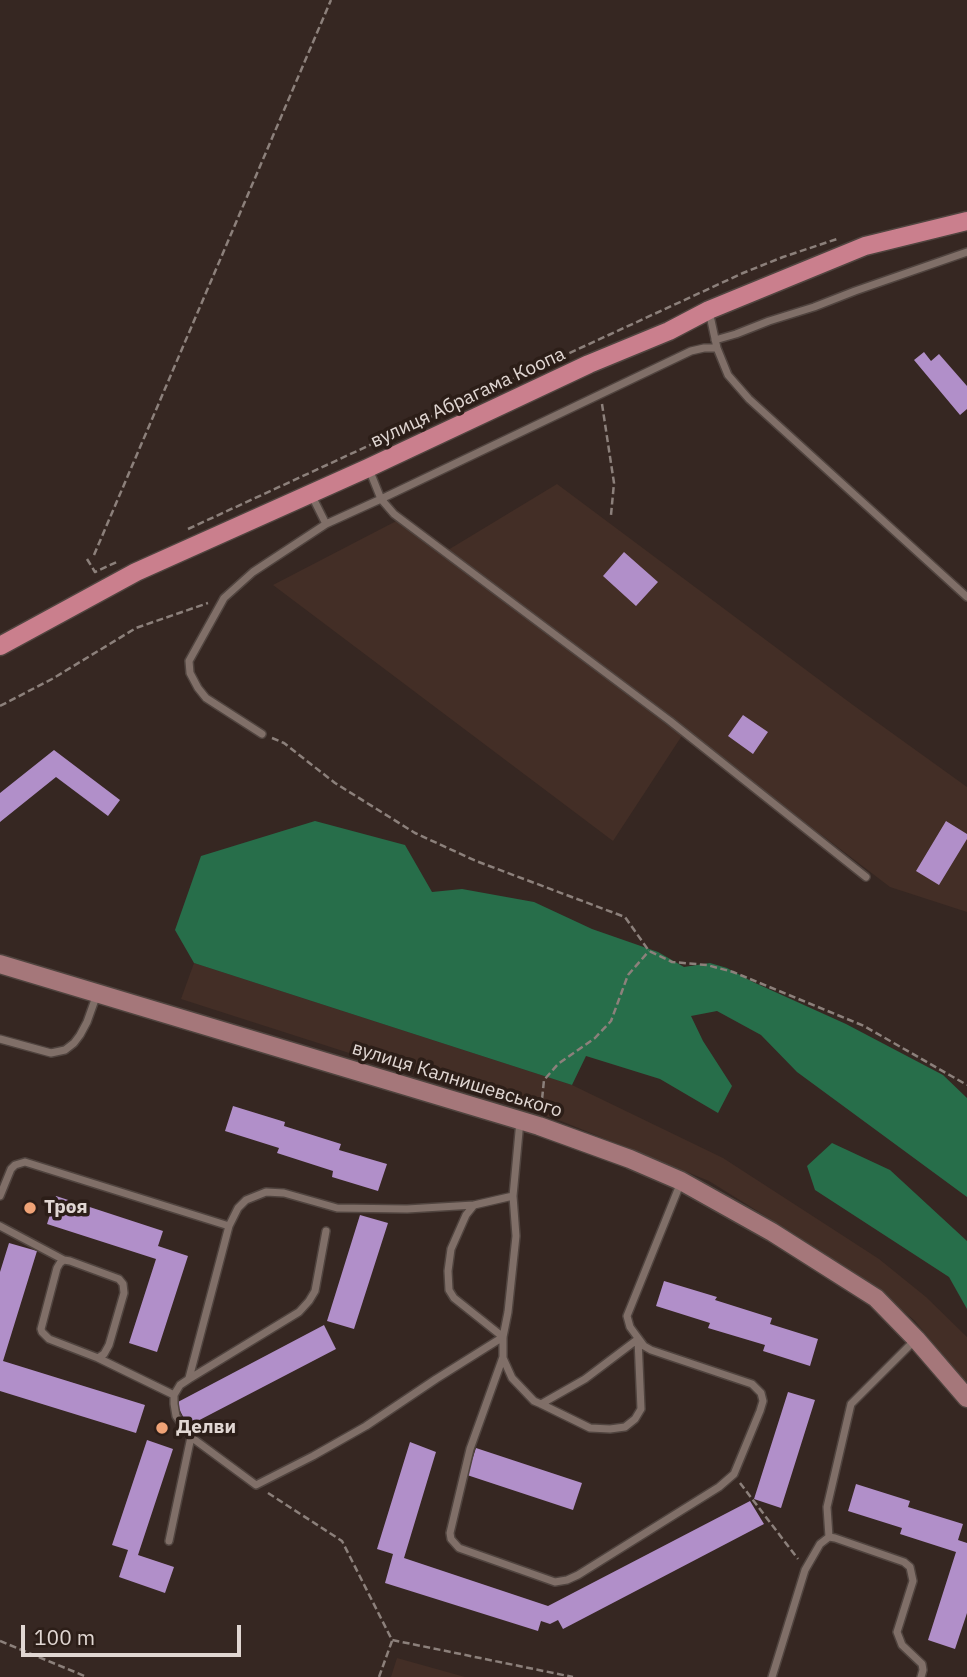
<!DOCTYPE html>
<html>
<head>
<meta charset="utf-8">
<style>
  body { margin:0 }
  #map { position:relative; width:967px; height:1677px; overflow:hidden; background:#362722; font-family:"IBM Plex Sans",sans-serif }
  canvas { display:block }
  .scale { position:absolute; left:21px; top:1625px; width:220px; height:32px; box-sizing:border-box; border:4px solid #e1d7d3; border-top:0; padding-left:9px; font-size:21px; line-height:24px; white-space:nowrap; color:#e1d7d3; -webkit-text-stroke:5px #2c1e18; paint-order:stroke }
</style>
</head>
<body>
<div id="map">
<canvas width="967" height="1677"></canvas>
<div class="scale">100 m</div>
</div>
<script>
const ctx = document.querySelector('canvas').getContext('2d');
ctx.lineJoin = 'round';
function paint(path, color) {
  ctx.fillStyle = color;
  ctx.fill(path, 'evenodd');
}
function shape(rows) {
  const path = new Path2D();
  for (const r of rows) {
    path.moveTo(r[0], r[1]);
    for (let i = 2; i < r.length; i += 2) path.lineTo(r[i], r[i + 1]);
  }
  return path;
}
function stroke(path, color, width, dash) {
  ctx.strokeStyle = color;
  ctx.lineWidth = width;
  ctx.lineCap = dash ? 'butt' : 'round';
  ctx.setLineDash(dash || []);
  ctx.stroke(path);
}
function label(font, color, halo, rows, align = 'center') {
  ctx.font = font + ' "IBM Plex Sans",sans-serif';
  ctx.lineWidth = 7;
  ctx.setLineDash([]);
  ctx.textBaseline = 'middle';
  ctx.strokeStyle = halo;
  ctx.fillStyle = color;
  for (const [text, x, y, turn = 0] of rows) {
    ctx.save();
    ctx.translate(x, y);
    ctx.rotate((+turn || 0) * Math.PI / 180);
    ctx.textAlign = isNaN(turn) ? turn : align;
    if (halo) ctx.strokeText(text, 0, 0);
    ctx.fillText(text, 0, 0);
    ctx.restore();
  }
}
const built = shape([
  [557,484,853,705,967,787,967,912,890,887,685,731,613,841,273,585,404,517,448,550],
  [194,963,572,1085,723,1158,879,1259,926,1297,967,1337,967,1384,914,1320,867,1282,796,1235,709,1181,561,1121,181,999],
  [397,1658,465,1677,391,1677]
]);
const forest = shape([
  [315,821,405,845,432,892,462,889,534,902,592,929,658,952,684,967,710,963,727,968,753,982,846,1024,943,1075,967,1098,967,1197,797,1072,761,1035,717,1011,691,1016,703,1041,732,1086,718,1113,660,1079,586,1056,572,1085,194,963,175,930,201,856],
  [832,1143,890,1170,967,1241,967,1309,949,1277,815,1190,807,1166]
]);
const building = shape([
  [924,352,931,361,939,354,967,386,967,409,960,415,914,360],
  [624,552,658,582,636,606,603,576],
  [743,715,768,732,753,754,728,736],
  [54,750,120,800,108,816,56,777,0,822,0,793],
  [946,821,967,834,967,839,939,885,916,871],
  [233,1106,285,1122,284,1126,341,1144,339,1150,387,1164,378,1191,332,1177,333,1171,277,1153,279,1148,225,1131],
  [56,1196,163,1231,158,1246,188,1256,157,1352,129,1343,156,1259,47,1224],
  [360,1215,388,1223,354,1329,327,1321],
  [9,1243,37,1251,3,1361,145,1405,136,1433,0,1391,0,1272],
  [664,1281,717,1297,715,1300,772,1318,770,1324,818,1339,810,1366,763,1351,765,1345,708,1328,710,1323,656,1306],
  [324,1325,336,1349,188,1426,176,1403],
  [788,1392,815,1400,781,1508,754,1499],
  [147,1440,173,1449,138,1555,174,1567,165,1593,119,1577,128,1550,112,1545],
  [410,1442,436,1452,404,1558,548,1606,750,1501,764,1524,563,1629,558,1620,550,1624,541,1621,538,1631,385,1583,393,1554,377,1549],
  [476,1448,582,1483,573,1510,467,1475],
  [856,1484,910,1501,908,1507,963,1524,958,1540,967,1543,967,1613,955,1649,928,1640,956,1552,900,1534,902,1528,848,1511]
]);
const path = shape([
  [602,404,614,483,611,515],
  [188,529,743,273,783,257,837,239],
  [94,555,331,0],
  [87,559,95,572,119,561],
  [0,706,52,679,136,628,208,603],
  [272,738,284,743,335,783,415,833,476,861,625,917,649,951,672,962,707,965,733,972,864,1026,967,1085],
  [541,1109,544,1080,558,1064,595,1038,611,1021,628,975,649,951],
  [740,1483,798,1559],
  [268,1493,342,1541,392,1640,573,1677],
  [0,1641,87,1677],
  [379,1677,392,1641]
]);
const lane = shape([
  [709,311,717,348,728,375,749,399,967,597],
  [715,340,736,334,769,321,814,307,855,291,967,252],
  [369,469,381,499,394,514,670,721,866,877],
  [326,524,381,499,691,351,704,348,717,348],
  [262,734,206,698,198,688,190,673,189,661,224,598,253,572,326,524,312,496],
  [0,1039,51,1053,65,1050,74,1043,80,1035,87,1022,97,994],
  [520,1121,513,1196,516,1236,508,1312,503,1337,503,1357,470,1449,450,1533,451,1539,459,1548,555,1582,567,1580,578,1575,719,1487,734,1474,760,1411,763,1401,761,1393,752,1384,651,1350,644,1346,630,1327,627,1316,681,1182],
  [0,1196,11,1169,15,1165,25,1162,229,1226],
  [0,1226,64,1260,70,1261,119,1279,123,1284,124,1293,109,1345,104,1354,98,1358,174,1395,180,1385,189,1379,299,1312,309,1301,315,1291,326,1231],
  [64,1260,60,1263,57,1268,41,1329,42,1332,49,1339,98,1358],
  [915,1340,851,1404,827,1507,829,1537,835,1538,904,1562,910,1567,913,1581,897,1632,902,1645,922,1664,923,1670,921,1677],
  [503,1358,512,1378,534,1401,541,1404,590,1428,610,1429,625,1427,635,1419,641,1409,638,1339,585,1379,541,1404],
  [189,1378,229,1226,238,1208,246,1200,266,1192,284,1193,337,1208,407,1209,474,1205],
  [191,1437,256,1485,313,1456,366,1426,436,1379,503,1337,454,1298,449,1290,448,1271,451,1249,466,1215,474,1205,513,1196],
  [169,1541,191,1437,176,1416,174,1404,174,1395],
  [772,1677,805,1570,820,1544,829,1537]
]);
const secondary = shape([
  [0,964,539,1126,630,1159,681,1181,772,1232,876,1298,916,1339,967,1398]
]);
const primary = shape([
  [0,646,136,572,368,468,589,364,669,331,709,310,865,246,967,221]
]);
const markers = [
  [30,1208,7,"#efa377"],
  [162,1428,7,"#efa377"]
];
const streetNames = [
  ["вулиця Абрагама Коопа",468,398,-25],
  ["вулиця Калнишевського",457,1080,17]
];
const poiNames = [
  ["Троя",44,1208],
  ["Делви",176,1428]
];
paint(built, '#432e26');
paint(forest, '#276e4a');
paint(building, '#b18fc9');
stroke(lane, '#50443f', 10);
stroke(secondary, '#50443f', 21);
stroke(primary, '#50443f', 21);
stroke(path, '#8c807b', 2.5, [7, 3.5]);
stroke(lane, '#806f68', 7);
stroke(secondary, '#a5777a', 18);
stroke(primary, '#ca7f8d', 18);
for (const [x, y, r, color] of markers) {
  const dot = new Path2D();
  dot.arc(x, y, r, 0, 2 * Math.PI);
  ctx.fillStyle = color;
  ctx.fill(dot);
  stroke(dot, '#2c1e18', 2.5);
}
label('19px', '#e1d7d3', '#2c1e18', streetNames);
label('bold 19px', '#e1d7d3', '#2c1e18', poiNames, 'left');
</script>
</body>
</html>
